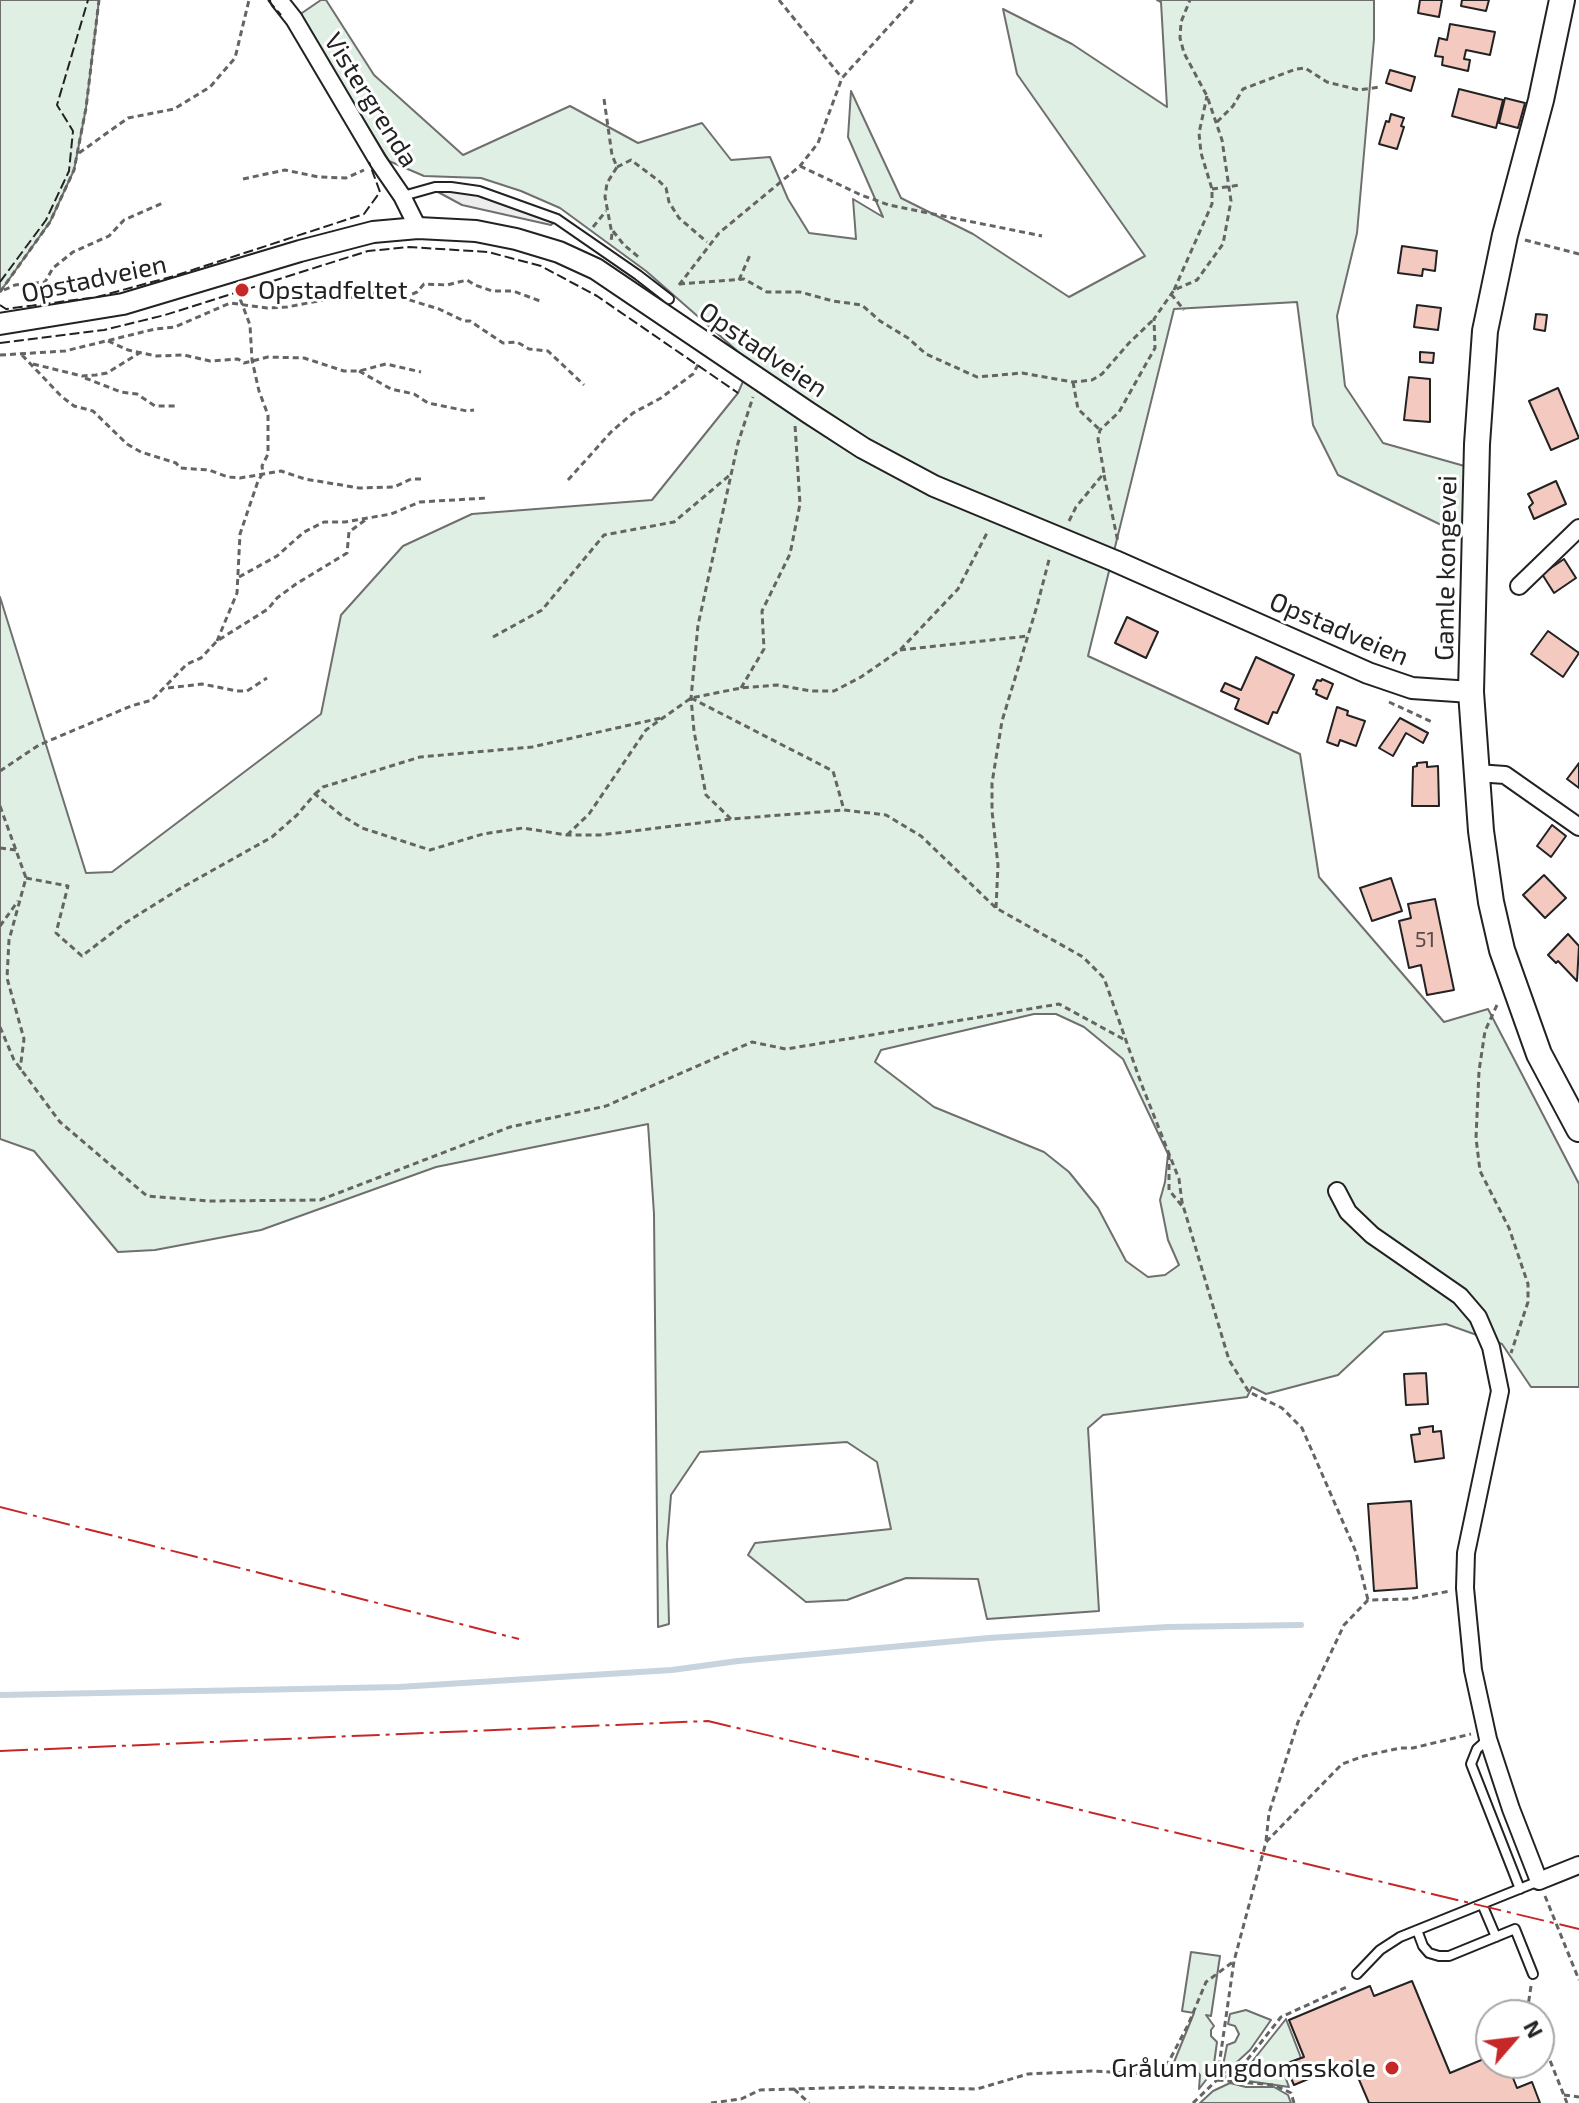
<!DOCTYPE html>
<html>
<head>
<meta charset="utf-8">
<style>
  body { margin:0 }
  #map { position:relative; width:1579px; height:2103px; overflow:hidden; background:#fff; font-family:"Exo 2",sans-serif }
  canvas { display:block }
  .north { position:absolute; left:1475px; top:1999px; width:80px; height:80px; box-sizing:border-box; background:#fff; border:2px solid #a7a7a7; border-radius:50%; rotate:62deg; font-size:22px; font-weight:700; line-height:32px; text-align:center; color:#222 }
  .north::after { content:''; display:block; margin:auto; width:28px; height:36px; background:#c62828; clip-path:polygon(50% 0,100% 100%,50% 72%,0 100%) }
</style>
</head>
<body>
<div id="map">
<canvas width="1579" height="2103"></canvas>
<div class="north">N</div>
</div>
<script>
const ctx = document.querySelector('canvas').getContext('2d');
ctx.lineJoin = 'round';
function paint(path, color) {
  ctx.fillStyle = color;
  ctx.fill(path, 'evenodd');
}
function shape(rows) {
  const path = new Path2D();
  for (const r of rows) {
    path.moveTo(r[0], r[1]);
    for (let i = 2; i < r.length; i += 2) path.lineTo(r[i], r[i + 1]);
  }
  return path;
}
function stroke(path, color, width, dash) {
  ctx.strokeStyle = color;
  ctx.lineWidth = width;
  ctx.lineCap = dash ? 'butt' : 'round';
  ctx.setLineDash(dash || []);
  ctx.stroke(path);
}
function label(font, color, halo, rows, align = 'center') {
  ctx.font = font + ' "Exo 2",sans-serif';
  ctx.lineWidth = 6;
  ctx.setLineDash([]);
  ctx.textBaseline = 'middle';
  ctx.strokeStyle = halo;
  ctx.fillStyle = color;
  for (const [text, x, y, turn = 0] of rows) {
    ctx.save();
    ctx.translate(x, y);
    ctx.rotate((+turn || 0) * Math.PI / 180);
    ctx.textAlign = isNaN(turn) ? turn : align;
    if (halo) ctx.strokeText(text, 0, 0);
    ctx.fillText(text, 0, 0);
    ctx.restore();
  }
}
const green = shape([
  [0,0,99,0,86,108,74,170,50,222,0,292,0,0],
  [321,0,326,0,374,75,463,155,570,106,638,143,702,123,731,160,770,157,788,199,809,233,856,239,853,199,883,217,848,137,851,91,901,198,973,234,1069,297,1145,256,1017,74,1003,9,1072,44,1167,107,1161,2,1157,0,1374,0,1374,39,1357,233,1337,316,1345,386,1383,443,1468,467,1462,535,1338,475,1313,425,1297,302,1174,309,1088,656,1300,754,1319,877,1444,1022,1488,1009,1579,1184,1579,1387,1531,1387,1502,1344,1446,1324,1384,1332,1338,1375,1266,1394,1252,1387,1247,1397,1103,1415,1088,1428,1099,1611,987,1619,978,1579,906,1578,847,1600,806,1602,748,1555,755,1543,891,1529,877,1462,847,1442,700,1452,671,1495,667,1544,669,1624,658,1627,654,1214,648,1124,436,1167,261,1230,155,1250,118,1252,34,1151,0,1139,0,597,86,873,112,872,321,714,341,615,403,546,472,514,652,500,738,393,751,363,646,271,560,208,521,191,481,178,424,176,389,161,299,15,321,0],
  [1034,1014,1056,1014,1084,1027,1123,1059,1168,1154,1165,1182,1160,1200,1168,1240,1179,1265,1165,1275,1148,1277,1126,1261,1098,1208,1069,1172,1044,1152,934,1107,875,1062,881,1050,1034,1014],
  [1191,1952,1220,1956,1211,2016,1206,2015,1214,2026,1211,2030,1211,2036,1217,2042,1213,2071,1199,2089,1200,2075,1193,2066,1172,2067,1194,2013,1182,2011,1191,1952],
  [1246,2010,1271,2020,1250,2050,1225,2073,1222,2071,1227,2045,1235,2042,1239,2034,1235,2026,1228,2024,1230,2014,1246,2010],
  [1286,2019,1301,2058,1281,2066,1289,2087,1234,2079,1247,2068,1286,2019],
  [1230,2083,1246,2087,1274,2087,1288,2095,1291,2103,1200,2103,1213,2091,1230,2083]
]);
const parking = shape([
  [435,187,479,191,557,219,551,225,462,205,438,192,435,187]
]);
const stream = shape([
  [0,1695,399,1687,672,1670,738,1661,989,1638,1168,1627,1301,1625]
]);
const building = shape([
  [1420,0,1442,0,1439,17,1418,13,1420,0],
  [1462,0,1489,0,1486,11,1461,6,1462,0],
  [1450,24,1495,32,1490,55,1466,50,1464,59,1470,60,1468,71,1442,65,1443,57,1435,56,1439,38,1447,40,1450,24],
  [1390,70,1415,77,1411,91,1386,83,1390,70],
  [1459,89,1503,100,1496,128,1452,116,1459,89],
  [1505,98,1525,103,1518,128,1499,123,1505,98],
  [1391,114,1404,118,1401,126,1404,127,1397,149,1379,144,1386,121,1389,122,1391,114],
  [1402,246,1437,251,1435,271,1423,269,1422,276,1398,273,1402,246],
  [1417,305,1441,308,1438,330,1414,327,1417,305],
  [1536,314,1547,315,1545,331,1534,329,1536,314],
  [1420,352,1434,353,1433,363,1420,362,1420,352],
  [1409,377,1430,379,1430,422,1404,420,1409,377],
  [1558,388,1579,438,1551,450,1529,401,1558,388],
  [1556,481,1566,504,1534,519,1529,507,1533,503,1528,494,1556,481],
  [1564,559,1576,578,1554,593,1542,574,1564,559],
  [1127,617,1158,632,1146,658,1115,643,1127,617],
  [1548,631,1579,653,1563,677,1531,654,1548,631],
  [1256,657,1294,675,1277,713,1273,712,1268,724,1235,709,1239,699,1221,691,1225,683,1241,690,1256,657],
  [1322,679,1333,684,1327,699,1316,694,1317,690,1313,689,1317,680,1321,681,1322,679],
  [1337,707,1348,711,1347,715,1365,721,1356,746,1340,740,1338,746,1327,742,1337,707],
  [1400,718,1428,733,1423,743,1406,733,1393,756,1379,748,1400,718],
  [1427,762,1427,767,1438,766,1439,806,1412,806,1413,767,1417,766,1417,763,1427,762],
  [1579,763,1579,788,1567,779,1579,763],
  [1552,825,1566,836,1551,857,1537,846,1552,825],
  [1544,875,1566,898,1545,918,1523,895,1544,875],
  [1391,878,1402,911,1372,921,1360,888,1391,878],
  [1435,899,1454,990,1427,995,1421,965,1409,968,1399,921,1411,918,1408,904,1435,899],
  [1568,934,1579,946,1577,981,1558,961,1556,963,1548,955,1568,934],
  [1426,1373,1428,1404,1406,1405,1404,1374,1426,1373],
  [1433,1426,1433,1432,1441,1431,1444,1458,1415,1462,1411,1435,1420,1434,1419,1428,1433,1426],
  [1411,1501,1417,1588,1374,1591,1368,1504,1411,1501],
  [1412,1981,1450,2073,1491,2056,1491,2063,1507,2063,1517,2088,1532,2082,1540,2103,1369,2103,1351,2061,1294,2085,1285,2064,1304,2057,1289,2020,1370,1986,1374,1996,1412,1981]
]);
const path = shape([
  [779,0,842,78],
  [604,99,612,155,617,167,607,183,605,197,612,234,611,241],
  [1217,122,1233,106,1243,89,1296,69,1305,68,1327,82,1359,90,1380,87],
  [79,153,128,118,174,109,210,87,235,58,249,0],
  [800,166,861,195,889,205,1042,236],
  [617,167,631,160,659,181,666,188,669,202,679,218,707,242],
  [243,179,285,170,319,177,346,178,364,170],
  [1212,189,1240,185],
  [593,227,606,211],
  [613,231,624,245,641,259],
  [1525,240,1579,254],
  [739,280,750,255],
  [679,284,744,279,767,292,800,292,833,301,862,305,880,321,908,338,926,354,977,377,1022,373,1073,382,1092,380,1102,374,1129,343,1153,320],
  [679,285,719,233,800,166,818,143,842,78,913,0],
  [4,290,15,285,45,282,53,268,73,252,109,236,124,220,165,202],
  [1174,290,1212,204,1212,189,1201,153,1199,133,1207,96],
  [0,292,50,222,74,170,86,108,99,0],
  [1171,294,1184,310],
  [403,298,417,292,424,284,447,285,467,280,475,285,492,291,513,291,540,301],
  [108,341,128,350,156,356,184,355,210,361,238,359,244,363,268,357,304,358,344,371,359,371,386,364,421,372],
  [0,355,65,351,155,329,175,327,230,303,267,308,287,307,329,299,367,296,371,293,403,298,439,309,464,321,470,321,503,343,517,342,529,349,548,351,584,385],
  [22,355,61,396,74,406,93,411,127,444,141,452,176,463,180,468,209,470,228,477,240,478,281,471,305,479,359,488,394,487,411,479,421,479],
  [33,364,82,376,96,375,107,373,141,352],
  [359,371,391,389,414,394,428,403,467,411,474,410],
  [85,378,121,392,137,394,155,406,177,406],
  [1073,382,1078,409,1100,430],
  [1104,475,1118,542],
  [568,480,611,432,633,413,661,398,693,374,700,361],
  [1069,521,1076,507,1104,473,1098,439,1100,430,1119,412,1155,348,1154,319,1174,290,1197,280,1223,244,1231,201,1222,140,1207,96,1184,53,1180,38,1181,22,1190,0],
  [239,577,277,556,304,532,324,522,345,522,391,514,420,502,487,498],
  [493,637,542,610,604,535,674,522,731,474],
  [217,641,237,593,240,534,258,481,263,473,262,466,268,454,268,415,259,391,252,360,250,325,236,288],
  [900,650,1028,636],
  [168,688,202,684,237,691,247,691,267,678],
  [741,688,764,649,762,611,790,554,800,504,795,425],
  [691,698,833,771,844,810],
  [1389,702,1432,722],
  [0,771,39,745,131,706,152,700,187,664,201,658,217,641,268,609,277,598,296,584,347,553,349,532,368,518],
  [315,794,323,787,420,757,532,747,661,718],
  [0,806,26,878,9,940,7,978,24,1039,20,1070],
  [731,819,706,795,694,731,691,698,698,625,738,443,753,397],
  [567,835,589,814,646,730,691,698,741,688,777,685,811,691,834,691,861,677,900,650,958,589,988,531],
  [0,848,16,850],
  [26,878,68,886,56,933,82,956,125,923,181,888,272,837,297,815,315,794,341,815,362,828,430,850,483,834,523,828,567,835,600,835,731,819,844,810,886,815,921,836,996,908,1083,957,1104,978,1141,1083,1179,1179,1182,1202,1229,1360,1249,1392,1282,1408,1302,1428,1356,1552,1368,1600],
  [996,908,998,865,992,811,992,783,1002,721,1037,606,1050,556],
  [0,926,18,901],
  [1497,1005,1485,1031,1479,1071,1476,1138,1480,1171,1509,1228,1528,1284,1528,1302,1511,1353],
  [0,1027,14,1060,60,1122,147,1196,210,1201,320,1200,510,1127,606,1106,752,1042,786,1049,1059,1004,1125,1040],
  [1169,1154,1169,1190,1182,1206],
  [1266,1841,1269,1813,1298,1722,1344,1625,1368,1600,1409,1599,1450,1591],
  [1545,1896,1579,1980],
  [1531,1986,1528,2006,1532,2015],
  [1539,2033,1567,2103],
  [794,2089,809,2103],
  [1564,2095,1579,2097],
  [711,2103,741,2099,760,2090,863,2087,977,2089,1028,2074,1092,2071,1144,2074,1168,2063,1188,2025,1206,1982,1234,1961],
  [1193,2103,1217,2080,1232,2074,1247,2060,1281,2017,1349,1986],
  [1294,2103,1291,2093,1274,2085,1217,2080,1234,1961,1266,1842,1342,1764,1364,1756,1400,1748,1413,1748,1471,1734]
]);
const service = shape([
  [403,196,435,187,451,187,479,191,557,219,638,275,669,299],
  [1487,1740,1477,1749,1471,1764,1520,1889],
  [1482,1904,1496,1937],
  [1417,1930,1423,1946,1429,1953,1439,1956,1449,1956,1515,1929,1533,1974],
  [1357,1974,1380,1950,1400,1937,1539,1881]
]);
const minor = shape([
  [279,0,294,19,378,161,402,196,418,228],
  [1519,586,1579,528],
  [1477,773,1505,775,1579,827],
  [1337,1191,1348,1212,1372,1235,1460,1296,1478,1317,1491,1347,1500,1391,1466,1553,1465,1588,1473,1670,1488,1739,1511,1809,1539,1881,1579,1865]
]);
const tertiary = shape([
  [0,324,123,304,300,251,373,232,418,228,476,231,516,239,559,252,596,269,809,413,863,448,934,486,1115,561,1368,673,1412,688,1471,692]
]);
const secondary = shape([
  [1562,0,1541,100,1505,235,1485,331,1477,444,1471,692,1481,831,1491,902,1502,950,1539,1054,1579,1129]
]);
const fence = shape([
  [268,0,281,15],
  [0,282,46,220,69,171,73,131,57,105,88,0],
  [0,305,6,309,97,297,174,276,364,214,380,192,369,162],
  [0,343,104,330,165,315,368,251,409,247,488,252,541,266,597,296,738,393]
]);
const power = shape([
  [0,1507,519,1639],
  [0,1751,708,1721,1579,1929]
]);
const markers = [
  [242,290,8,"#c62828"],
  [1392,2068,8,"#c62828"]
];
const numberNames = [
  ["51",1425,940]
];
const streetNames = [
  ["Vistergrenda",371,100,58],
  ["Opstadveien",94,279,-12],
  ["Opstadveien",763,350,34],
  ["Gamle kongevei",1446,568,-89],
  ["Opstadveien",1339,629,23]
];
const poiNames = [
  ["Opstadfeltet",258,290],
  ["Grålum ungdomsskole",1376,2068,"right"]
];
paint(green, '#e0efe3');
stroke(green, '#6f6f6f', 2);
paint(parking, '#ededed');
stroke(parking, '#6f6f6f', 2);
stroke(stream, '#c7d3dd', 6);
paint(building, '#f3c9c0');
stroke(building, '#222', 2);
stroke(service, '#222', 12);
stroke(minor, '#222', 20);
stroke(tertiary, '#222', 24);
stroke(secondary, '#222', 28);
stroke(path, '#646464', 3, [6, 4]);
stroke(service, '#fff', 8);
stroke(minor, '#fff', 16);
stroke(tertiary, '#fff', 20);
stroke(secondary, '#fff', 24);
stroke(fence, '#222', 2, [10, 4]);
stroke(power, '#c62828', 2, [28, 6, 4, 6]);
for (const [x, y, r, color] of markers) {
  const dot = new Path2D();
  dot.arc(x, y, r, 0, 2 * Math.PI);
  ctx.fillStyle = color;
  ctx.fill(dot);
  stroke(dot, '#fff', 3);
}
label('22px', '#564c4a', null, numberNames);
label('26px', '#222', '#fff', streetNames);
label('26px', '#222', '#fff', poiNames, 'left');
</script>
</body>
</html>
